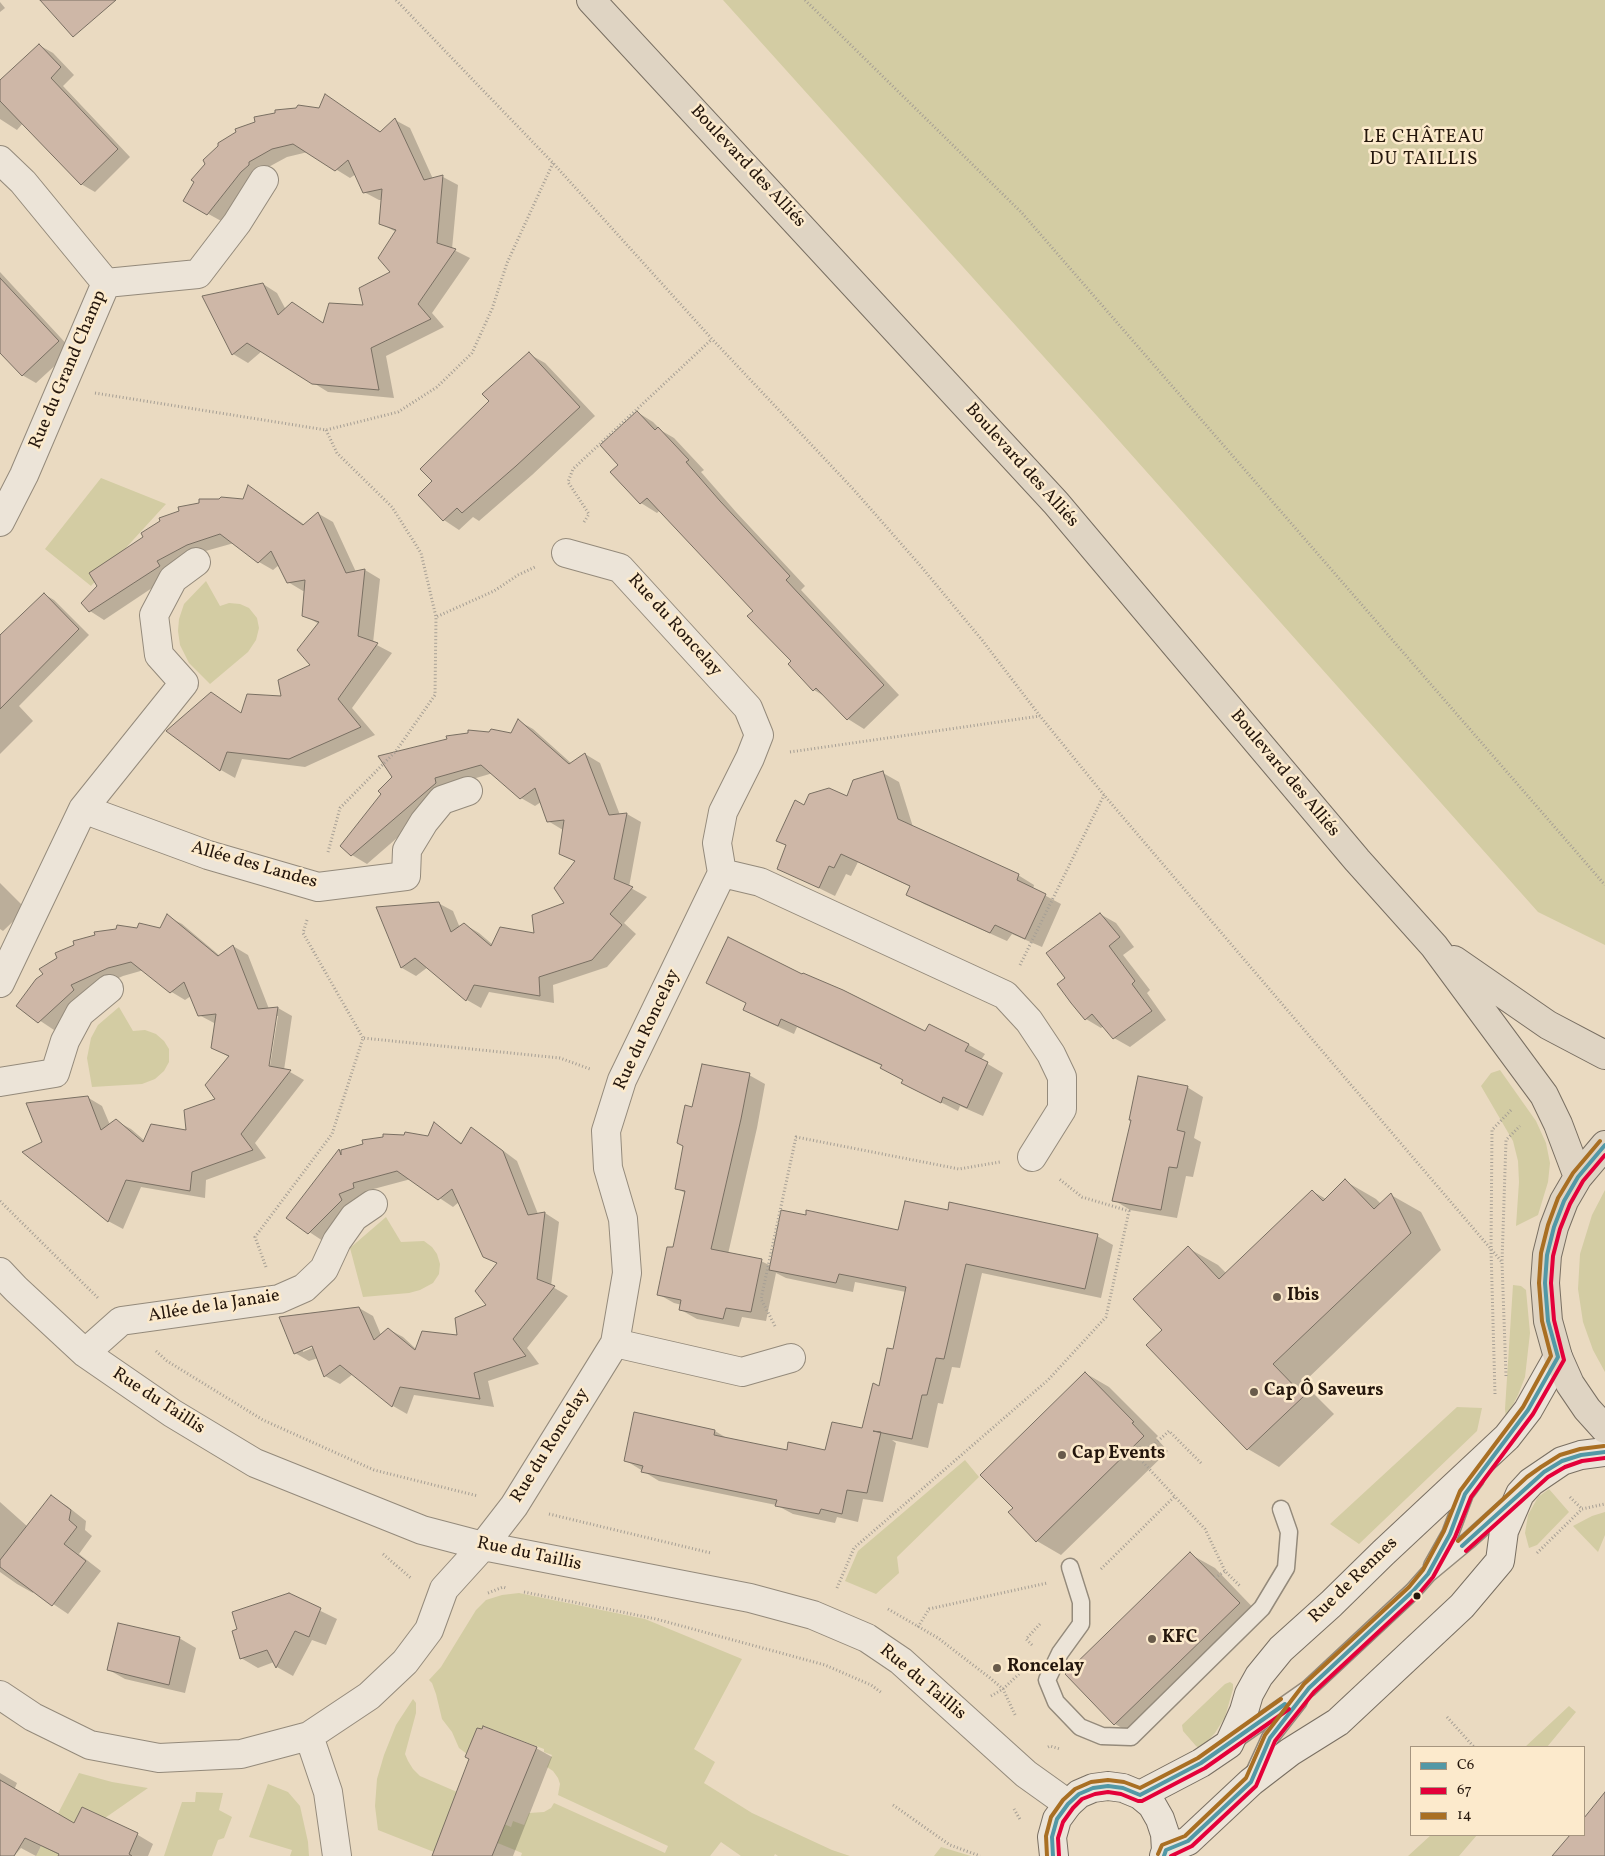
<!DOCTYPE html>
<html>
<head>
<meta charset="utf-8">
<style>
  body { margin:0 }
  #map { position:relative; width:1605px; height:1856px; overflow:hidden; background:#eadac1; font-family:Vollkorn,serif }
  canvas { display:block }
  .legend { position:absolute; left:1410px; top:1746px; width:175px; height:90px; box-sizing:border-box; background:#fceacc; border:1px solid #a6957f; margin:0; padding:6px 9px; list-style:none; font-size:15px; color:#24160c }
  .legend li { display:flex; align-items:center; gap:10px; height:25px }
  .legend b { width:25px; border:1px solid #a6957f }
</style>
</head>
<body>
<div id="map">
<canvas width="1605" height="1856"></canvas>
<ul class="legend">
<li><b style="height:6px;background:#5298a6"></b>C6</li>
<li><b style="height:6px;background:#e4003a"></b>67</li>
<li><b style="height:6px;background:#a96f23"></b>14</li>
</ul>
</div>
<script>
const ctx = document.querySelector('canvas').getContext('2d');
ctx.lineJoin = 'round';
function paint(path, color) {
  ctx.fillStyle = color;
  ctx.fill(path, 'evenodd');
}
function shape(rows) {
  const path = new Path2D();
  for (const r of rows) {
    path.moveTo(r[0], r[1]);
    for (let i = 2; i < r.length; i += 2) path.lineTo(r[i], r[i + 1]);
  }
  return path;
}
function stroke(path, color, width, dash) {
  ctx.strokeStyle = color;
  ctx.lineWidth = width;
  ctx.lineCap = dash ? 'butt' : 'round';
  ctx.setLineDash(dash || []);
  ctx.stroke(path);
}
function label(font, color, halo, rows, align = 'center') {
  ctx.font = font + ' Vollkorn,serif';
  ctx.lineWidth = 5;
  ctx.setLineDash([]);
  ctx.textBaseline = 'middle';
  ctx.strokeStyle = halo;
  ctx.fillStyle = color;
  for (const [text, x, y, turn = 0] of rows) {
    ctx.save();
    ctx.translate(x, y);
    ctx.rotate((+turn || 0) * Math.PI / 180);
    ctx.textAlign = isNaN(turn) ? turn : align;
    if (halo) ctx.strokeText(text, 0, 0);
    ctx.fillText(text, 0, 0);
    ctx.restore();
  }
}
const green = shape([
  [723,0,1605,0,1605,945,1538,912,1097,416],
  [101,478,166,504,91,586,45,549],
  [206,581,220,606,229,603,240,604,249,608,257,618,259,628,256,640,248,652,210,684,189,663,180,645,178,631,179,619,184,604],
  [119,1007,133,1031,145,1030,156,1034,164,1041,169,1049,169,1062,164,1071,155,1079,142,1084,92,1087,87,1058,91,1038,98,1025],
  [1500,1070,1536,1121,1546,1143,1550,1163,1548,1182,1538,1215,1516,1226,1519,1182,1518,1161,1513,1141,1481,1086,1491,1073],
  [1605,1190,1605,1372,1593,1350,1583,1322,1578,1289,1580,1254,1592,1215],
  [386,1217,401,1242,424,1241,432,1247,437,1254,440,1264,439,1274,433,1283,420,1290,409,1293,363,1297,350,1248],
  [1513,1285,1521,1286,1526,1290,1530,1333,1525,1377,1518,1395,1506,1418,1505,1409],
  [1457,1407,1482,1408,1477,1431,1359,1544,1330,1524],
  [965,1460,979,1477,897,1557,899,1573,876,1594,845,1581,858,1551],
  [1549,1489,1569,1512,1537,1545,1529,1548,1525,1533,1528,1515,1538,1497],
  [1605,1512,1605,1535,1598,1552,1573,1526,1592,1516],
  [519,1593,645,1619,742,1659,694,1749,715,1762,704,1783,752,1813,832,1850,850,1856,778,1856,775,1854,774,1856,741,1856,721,1842,710,1856,521,1856,522,1853,473,1833,434,1852,378,1830,375,1806,377,1779,384,1755,396,1725,413,1699,416,1703,416,1713,405,1754,408,1761,413,1769,420,1776,457,1792,454,1797,497,1821,511,1827,513,1821,524,1825,529,1813,544,1812,551,1808,554,1803,665,1853,668,1846,558,1795,560,1784,558,1778,553,1771,547,1767,552,1755,544,1752,544,1749,483,1726,467,1754,459,1748,452,1732,442,1719,436,1694,432,1683,429,1680,441,1667,476,1610,486,1600,502,1595],
  [1230,1682,1233,1684,1233,1689,1225,1717,1215,1733,1203,1746,1199,1748,1196,1746,1183,1731,1182,1725,1225,1684],
  [1569,1706,1576,1712,1547,1747,1525,1747],
  [79,1773,112,1782,148,1788,105,1818,82,1807,59,1856,36,1856],
  [268,1784,288,1792,300,1806,308,1842,309,1856,290,1856,292,1850,249,1837],
  [196,1792,223,1793,219,1810,232,1817,224,1838,218,1840,212,1856,164,1856,182,1802,195,1802],
  [1431,1835,1477,1835,1459,1856,1408,1856],
  [941,1847,971,1856,934,1856]
]);
const shadow = shape([
  [0,2,5,8,0,12],
  [39,45,53,53,74,75,63,86,130,157,95,192,81,184,23,123,17,130,0,119,0,82],
  [326,96,381,132,395,120,410,128,433,179,443,177,458,185,452,249,470,258,432,313,444,327,386,356,394,398,328,392,262,351,248,363,233,354,204,296,263,284,277,293,286,310,324,324,364,306,392,272,396,232,380,223,382,200,379,200,364,192,356,174,350,178,308,152,287,157,263,170,223,222,185,201,320,110],
  [0,272,72,350,36,383,22,375,0,351],
  [529,354,545,363,595,416,532,475,479,521,473,517,459,530,444,520,434,481,490,401],
  [637,412,653,422,662,431,674,438,704,470,701,472,736,512,805,586,801,590,899,695,864,729,848,719,826,697,814,690,790,664,793,661,754,611,660,510,657,513,641,503,612,472,619,465],
  [249,487,305,525,319,514,333,522,356,572,365,570,380,579,373,643,392,653,352,708,375,735,305,767,242,759,235,778,221,770,211,694,242,714,283,697,312,665,319,624,303,615,306,590,303,591,288,582,279,565,273,570,259,562,234,543,202,552,173,574,104,620,90,611,83,603,244,500],
  [44,594,54,600,89,635,19,706,33,721,0,754,0,637],
  [519,721,533,729,572,764,585,754,600,763,620,815,627,814,641,822,629,887,647,897,624,923,636,934,607,967,553,985,554,1003,489,992,481,1008,467,1000,428,967,416,976,402,968,378,908,438,903,453,911,460,928,464,924,479,933,493,945,535,935,566,903,576,862,561,854,563,830,548,821,541,802,535,806,521,798,493,773,449,786,450,792,367,864,352,855,342,846,383,794,512,735],
  [883,773,899,782,913,827,1018,875,1034,885,1033,889,1061,904,1042,947,1012,934,1007,941,924,904,908,895,911,887,858,862,851,876,846,874,835,896,778,868,787,846,778,841,805,806,847,798],
  [0,883,26,909,3,931,0,929],
  [1100,914,1116,923,1134,947,1123,955,1150,990,1147,993,1166,1020,1130,1047,1114,1038,1104,1026,1101,1028,1086,1019,1067,979],
  [167,916,182,924,220,956,233,946,248,955,269,1009,278,1008,292,1016,284,1070,290,1072,304,1080,255,1143,266,1158,206,1180,205,1198,141,1187,123,1229,108,1221,44,1143,87,1097,102,1106,110,1125,116,1121,131,1129,145,1141,187,1131,217,1099,229,1057,212,1047,216,1024,199,1015,191,996,185,1000,170,991,144,970,123,976,85,993,88,998,54,1030,18,1006,138,929,161,930],
  [275,1016,278,1016,269,1072,267,1072],
  [803,976,926,1032,969,1045,985,1054,981,1060,1003,1073,983,1116,960,1106,958,1111,903,1083,904,1080,882,1066,797,1027,794,1034,761,1019,745,1009,747,1003,708,983],
  [749,1075,765,1084,757,1128,728,1254,761,1261,771,1266,899,1232,949,1211,1097,1236,1113,1245,1101,1298,982,1273,960,1368,952,1367,943,1404,938,1403,928,1448,892,1440,896,1443,883,1502,863,1499,858,1522,837,1517,835,1523,793,1514,776,1505,659,1481,625,1460,635,1414,715,1431,730,1440,788,1452,826,1451,863,1430,894,1350,906,1292,855,1282,853,1292,786,1278,776,1273,766,1321,742,1317,739,1327,697,1319,681,1310,682,1305,674,1303,658,1294,674,1248,685,1193,676,1188,693,1108],
  [1187,1087,1203,1097,1194,1138,1201,1142,1193,1177,1186,1176,1177,1218,1130,1210,1114,1200],
  [434,1124,463,1144,471,1128,485,1137,517,1161,538,1214,545,1213,559,1222,551,1286,568,1296,527,1348,539,1364,488,1381,494,1407,414,1395,407,1414,393,1406,353,1374,340,1384,325,1376,318,1358,309,1361,295,1353,359,1308,373,1316,381,1335,388,1329,403,1337,416,1349,459,1337,488,1305,498,1264,484,1257,459,1202,453,1207,411,1179,366,1191,368,1196,323,1241,288,1218,339,1151,342,1153,428,1138],
  [318,1343,319,1345,303,1352,303,1349],
  [1345,1181,1376,1199,1381,1204,1391,1195,1421,1212,1441,1250,1303,1383,1334,1414,1279,1467,1248,1449,1148,1345,1164,1330,1188,1248,1218,1265,1226,1273,1312,1191,1326,1199],
  [1085,1373,1109,1387,1158,1436,1156,1438,1168,1451,1061,1555,1037,1541,1009,1512,1014,1508],
  [51,1497,67,1506,86,1521,85,1530,92,1536,79,1554,101,1571,68,1614,34,1591,33,1593,17,1584,0,1572,0,1502,28,1527],
  [1190,1554,1215,1568,1263,1618,1139,1738,1115,1724,1066,1674],
  [288,1595,337,1619,326,1645,312,1640,293,1676,277,1667,274,1662,258,1668,241,1658,239,1630],
  [179,1638,196,1648,185,1693,125,1679,109,1670],
  [482,1731,536,1748,552,1757,513,1856,434,1856],
  [0,1773,17,1783,14,1790,75,1824,82,1809,138,1835,153,1844,148,1856,62,1856,41,1846,36,1856,21,1848,14,1856,0,1848]
]);
const building = shape([
  [40,0,116,0,73,37,40,0],
  [39,44,61,67,51,78,118,149,81,185,0,101,0,80,39,44],
  [325,94,380,132,395,118,424,180,443,175,437,243,456,249,418,304,431,319,371,348,379,390,312,384,247,343,232,355,202,296,263,283,278,315,292,302,323,323,329,303,363,305,359,288,390,272,378,258,396,230,379,224,382,189,363,193,348,160,335,171,293,144,272,149,249,162,249,165,241,172,207,215,183,201,194,182,191,180,205,164,203,160,218,146,218,143,236,132,235,129,255,122,254,117,275,113,275,110,296,108,298,105,319,108,325,94],
  [0,278,59,341,22,376,0,353,0,278],
  [529,352,580,407,516,466,462,513,457,508,443,521,418,495,432,481,420,469,489,401,482,394,529,352],
  [637,411,655,430,658,427,689,460,686,462,720,501,790,576,786,580,884,685,847,720,816,688,813,691,788,664,791,661,747,616,753,611,647,498,640,504,610,472,618,465,600,445,637,411],
  [248,485,303,525,318,512,346,573,365,569,358,636,378,643,338,699,361,727,289,759,227,752,220,771,166,731,211,692,241,713,247,694,281,696,278,680,310,665,297,650,319,622,302,616,305,580,287,583,271,551,258,563,220,534,187,545,157,561,160,566,89,612,81,603,97,586,89,573,143,537,141,533,160,521,159,518,179,511,178,507,199,503,199,499,219,499,221,497,243,499,248,485],
  [44,593,79,629,0,709,0,635,44,593],
  [518,719,569,764,585,753,609,815,627,813,614,879,633,887,610,914,622,925,592,960,539,977,540,996,474,985,466,1001,415,958,401,968,376,907,439,902,451,932,464,923,491,946,500,927,534,933,532,915,564,903,554,888,575,861,559,854,564,820,547,822,535,788,520,799,481,765,435,778,436,783,351,856,340,846,381,794,378,791,392,777,378,756,447,739,446,736,468,733,468,730,489,732,491,729,511,733,518,719],
  [883,771,898,819,1019,874,1017,880,1046,894,1025,939,995,925,990,933,906,895,910,886,841,854,834,868,829,866,819,888,777,869,786,845,776,841,795,800,804,805,809,794,829,788,847,796,853,780,883,771],
  [1100,913,1120,937,1109,946,1135,981,1132,984,1152,1011,1113,1039,1092,1014,1085,1020,1071,1003,1057,984,1065,978,1046,953,1100,913],
  [167,914,218,956,233,945,258,1009,278,1007,269,1066,291,1070,241,1134,253,1150,192,1172,190,1191,126,1180,108,1222,22,1152,42,1142,26,1103,88,1096,101,1130,116,1119,143,1142,151,1124,186,1130,184,1110,215,1099,205,1085,229,1056,211,1048,216,1014,198,1016,184,982,170,993,131,962,108,968,71,985,74,990,38,1023,16,1006,36,979,43,974,39,969,57,958,55,953,74,945,73,941,95,935,94,932,116,929,117,925,137,928,139,923,160,928,167,914],
  [728,937,802,974,803,973,843,990,925,1031,929,1024,969,1044,965,1051,988,1062,967,1108,943,1097,941,1103,901,1083,903,1080,880,1068,882,1065,781,1019,778,1026,743,1010,746,1003,706,983,728,937],
  [702,1064,750,1073,741,1119,711,1249,762,1259,751,1312,726,1308,723,1319,679,1310,681,1300,657,1295,667,1247,673,1247,685,1191,675,1189,683,1146,677,1143,685,1105,692,1107,702,1064],
  [1138,1076,1188,1086,1177,1130,1185,1132,1177,1168,1169,1167,1161,1210,1112,1201,1131,1120,1129,1120,1138,1076],
  [434,1122,461,1144,471,1127,503,1151,528,1215,545,1212,537,1279,555,1286,513,1339,526,1356,474,1373,480,1399,400,1387,392,1407,340,1365,324,1377,312,1346,294,1354,279,1317,359,1307,374,1340,388,1328,415,1350,422,1331,457,1335,455,1318,486,1305,475,1291,497,1263,483,1257,452,1189,438,1200,397,1171,353,1183,354,1188,339,1194,342,1200,308,1234,286,1218,339,1149,341,1155,341,1150,363,1144,362,1140,383,1137,383,1134,404,1135,405,1132,428,1136,434,1122],
  [1345,1179,1374,1209,1391,1193,1411,1233,1273,1364,1304,1396,1247,1450,1146,1345,1162,1330,1133,1299,1188,1246,1219,1279,1312,1190,1323,1201,1345,1179],
  [905,1201,948,1210,949,1202,1098,1234,1085,1289,966,1264,944,1359,936,1358,927,1395,922,1395,912,1439,873,1431,881,1432,867,1493,847,1490,842,1514,821,1509,819,1514,775,1506,777,1500,641,1472,643,1466,624,1461,634,1412,715,1430,714,1435,787,1450,788,1442,825,1450,832,1422,862,1428,873,1383,879,1386,887,1348,893,1349,906,1287,839,1274,836,1283,769,1270,781,1210,806,1215,806,1210,898,1230,905,1201],
  [1085,1372,1134,1422,1132,1423,1144,1436,1036,1542,1008,1512,1013,1508,980,1475,1085,1372],
  [51,1495,71,1510,69,1520,77,1527,64,1544,86,1561,52,1606,0,1567,0,1560,51,1495],
  [1190,1552,1240,1603,1114,1725,1065,1674,1190,1552],
  [289,1593,321,1608,309,1637,295,1631,276,1668,267,1650,240,1659,232,1631,237,1629,232,1612,289,1593],
  [118,1623,180,1637,169,1685,107,1670,118,1623],
  [483,1726,537,1747,492,1856,432,1856,469,1759,465,1757,477,1728,482,1729,483,1726],
  [0,1780,74,1823,82,1807,138,1833,129,1854,132,1856,58,1856,59,1854,25,1838,14,1856,0,1856,0,1780],
  [1605,1792,1605,1856,1552,1856,1570,1835,1584,1835,1584,1818,1605,1792]
]);
const path = shape([
  [396,0,553,163,712,339,854,490,919,564,982,640,1040,716,1104,795,1502,1262],
  [805,0,1022,213,1605,885],
  [95,393,326,430,398,412,437,387,472,353,492,309,507,263,553,163],
  [326,430,337,453,392,507,421,553,436,617,494,591,518,575,535,567],
  [584,522,589,514,568,482,573,469,712,339],
  [790,752,1040,716],
  [328,852,340,808,396,751,435,695,436,617],
  [307,920,303,933,363,1038],
  [1020,965,1104,795],
  [0,1201,98,1298],
  [266,1267,255,1237,332,1134,363,1038,560,1058,590,1069],
  [775,1326,761,1299,796,1137,959,1169,1000,1162],
  [156,1351,167,1361,263,1420,374,1470,478,1496],
  [1506,1376,1502,1262,1506,1140,1520,1126],
  [1495,1394,1491,1249,1492,1130,1512,1109],
  [1201,1463,1169,1431,1139,1458,1205,1529,1225,1571],
  [1570,1497,1582,1509],
  [549,1514,711,1553],
  [1537,1553,1582,1509,1605,1504],
  [383,1554,412,1579],
  [1101,1569,1175,1496],
  [1215,1578,1225,1571,1241,1587],
  [837,1588,854,1548,1048,1380,1106,1317,1129,1211,1082,1197,1058,1178],
  [524,1592,656,1619,825,1665,871,1685,882,1693],
  [488,1593,503,1587,506,1588],
  [888,1609,938,1638,990,1678,1003,1689,1016,1717],
  [918,1627,929,1609,1047,1583],
  [1032,1645,1026,1639,1040,1624],
  [991,1696,1003,1689,1019,1674],
  [1447,1717,1474,1747],
  [1048,1747,1050,1746,1060,1749],
  [893,1805,950,1845,980,1856],
  [1014,1809,1021,1821]
]);
const service = shape([
  [1432,1566,1450,1534,1465,1494,1476,1479],
  [1070,1567,1081,1602,1081,1624,1060,1653,1047,1680,1056,1702,1080,1727,1102,1736,1131,1737,1262,1608,1286,1568,1289,1532,1281,1509],
  [1235,1740,1309,1688,1413,1591,1428,1574,1469,1540,1511,1502],
  [1253,1775,1270,1738,1299,1701]
]);
const minor = shape([
  [0,160,23,182,106,283,24,475,0,522],
  [106,283,198,274,237,223,264,180],
  [83,809,208,855,318,887,406,876,407,850,424,822,442,800,468,791],
  [722,873,760,882,1005,995,1029,1021,1051,1054,1062,1077,1062,1109,1032,1157],
  [0,983,83,809,184,683,159,655,154,615,173,579,196,562],
  [0,1082,55,1073,65,1041,80,1013,109,989],
  [0,1272,16,1289,85,1353,172,1413,255,1463,422,1530,483,1546,750,1598,813,1615,867,1638,901,1661,1026,1774,1068,1804],
  [615,1343,742,1372,791,1358],
  [85,1353,121,1321,279,1299,304,1288,324,1269,337,1241,354,1217,373,1204],
  [0,1695,33,1717,90,1745,159,1758,241,1754,309,1736,369,1696,405,1662,429,1630,444,1589,483,1546,514,1506,615,1343,627,1273,623,1219,608,1168,606,1131,622,1080,722,873,717,843,723,812,750,758,759,735,748,708,620,568,566,553],
  [309,1736,328,1792,337,1856]
]);
const secondary = shape([
  [1140,1795,1201,1763,1229,1744,1244,1711,1249,1694,1259,1676,1281,1649,1331,1604,1383,1553,1507,1437,1528,1410,1558,1357],
  [1166,1850,1188,1841,1251,1782,1290,1752,1338,1722,1462,1606,1500,1561,1504,1531,1520,1494,1531,1482,1562,1461,1581,1455,1605,1452],
  [1054,1856,1052,1837,1057,1819,1068,1804,1079,1794,1093,1788,1108,1786,1123,1788,1140,1795,1152,1805,1160,1819,1165,1834,1166,1850,1164,1856]
]);
const primary = shape([
  [591,0,1056,503,1357,860,1434,946,1544,1095,1558,1124,1578,1177],
  [1454,960,1548,1025,1605,1055],
  [1605,1145,1578,1177,1564,1201,1554,1227,1547,1255,1545,1283,1548,1321,1558,1357,1570,1384,1587,1409,1605,1429]
]);
const bus1 = shape([
  [1462,1546,1544,1472,1562,1461,1581,1455,1605,1452],
  [1053,1856,1052,1837,1057,1819,1068,1804,1079,1794,1093,1788,1108,1786,1123,1788,1140,1795,1201,1763,1285,1704],
  [1164,1856,1166,1850,1188,1841,1251,1782,1270,1738,1309,1688,1413,1591,1428,1574,1450,1534,1465,1494,1528,1410,1558,1357,1548,1321,1545,1283,1547,1255,1554,1227,1564,1201,1578,1177,1605,1145]
]);
const bus2 = shape([
  [1466,1551,1548,1477,1565,1467,1582,1461,1605,1458],
  [1059,1856,1058,1838,1063,1822,1073,1808,1082,1799,1095,1794,1108,1792,1121,1794,1138,1801,1142,1801,1205,1768,1289,1709],
  [1171,1856,1192,1846,1256,1786,1275,1741,1314,1692,1417,1596,1433,1577,1455,1537,1471,1497,1533,1414,1564,1360,1554,1320,1551,1283,1553,1256,1560,1229,1570,1204,1583,1181,1605,1155]
]);
const bus3 = shape([
  [1458,1541,1527,1477,1541,1467,1560,1455,1580,1449,1604,1446],
  [1158,1854,1162,1845,1185,1836,1246,1778,1265,1735,1304,1684,1409,1587,1423,1570,1444,1531,1460,1491,1523,1407,1551,1356,1542,1321,1539,1283,1541,1253,1548,1225,1558,1198,1573,1173,1600,1141],
  [1047,1856,1046,1836,1051,1817,1063,1800,1075,1789,1091,1782,1108,1780,1124,1782,1140,1788,1198,1758,1281,1699]
]);
const markers = [
  [1277,1297,5,"#695b4b"],
  [1254,1392,5,"#695b4b"],
  [1062,1455,5,"#695b4b"],
  [1417,1596,4.5,"#24160c"],
  [1152,1639,5,"#695b4b"],
  [997,1668,5,"#695b4b"]
];
const streetNames = [
  ["Boulevard des Alliés",747,167,47],
  ["Rue du Grand Champ",69,370,-67],
  ["Boulevard des Alliés",1021,466,48],
  ["Rue du Roncelay",674,626,48],
  ["Boulevard des Alliés",1284,774,50],
  ["Allée des Landes",254,866,16],
  ["Rue du Roncelay",648,1030,-65],
  ["Allée de la Janaie",214,1307,-9],
  ["Rue du Taillis",158,1402,33],
  ["Rue du Roncelay",551,1446,-58],
  ["Rue du Taillis",529,1555,12],
  ["Rue de Rennes",1354,1581,-44],
  ["Rue du Taillis",922,1683,40]
];
const poiNames = [
  ["Ibis",1287,1297],
  ["Cap Ô Saveurs",1264,1392],
  ["Cap Events",1072,1455],
  ["KFC",1162,1639],
  ["Roncelay",1007,1668]
];
const neighbourhoodNames = [
  ["LE CHÂTEAU",1424,139],
  ["DU TAILLIS",1424,161]
];
paint(green, '#d3cca3');
paint(shadow, '#0003');
paint(building, '#ceb7a7');
stroke(building, '#796f62', 1);
stroke(service, '#948a7b', 19);
stroke(minor, '#948a7b', 30);
stroke(secondary, '#796f62', 30);
stroke(primary, '#796f62', 30);
stroke(path, '#a59e94', 3, [1, 2.5]);
stroke(service, '#ece4d8', 16);
stroke(minor, '#ece4d8', 28);
stroke(secondary, '#ece4d8', 28);
stroke(primary, '#dfd4c3', 28);
stroke(bus1, '#5298a6', 4);
stroke(bus2, '#e4003a', 4);
stroke(bus3, '#a96f23', 4);
for (const [x, y, r, color] of markers) {
  const dot = new Path2D();
  dot.arc(x, y, r, 0, 2 * Math.PI);
  ctx.fillStyle = color;
  ctx.fill(dot);
  stroke(dot, '#fceacc', 2);
}
label('18px', '#24160c', '#fceacc', streetNames);
label('bold 18px', '#24160c', '#fceacc', poiNames, 'left');
ctx.letterSpacing = '1px';
label('19px', '#24160c', '#fceacc', neighbourhoodNames);
ctx.letterSpacing = '0px';
</script>
</body>
</html>
